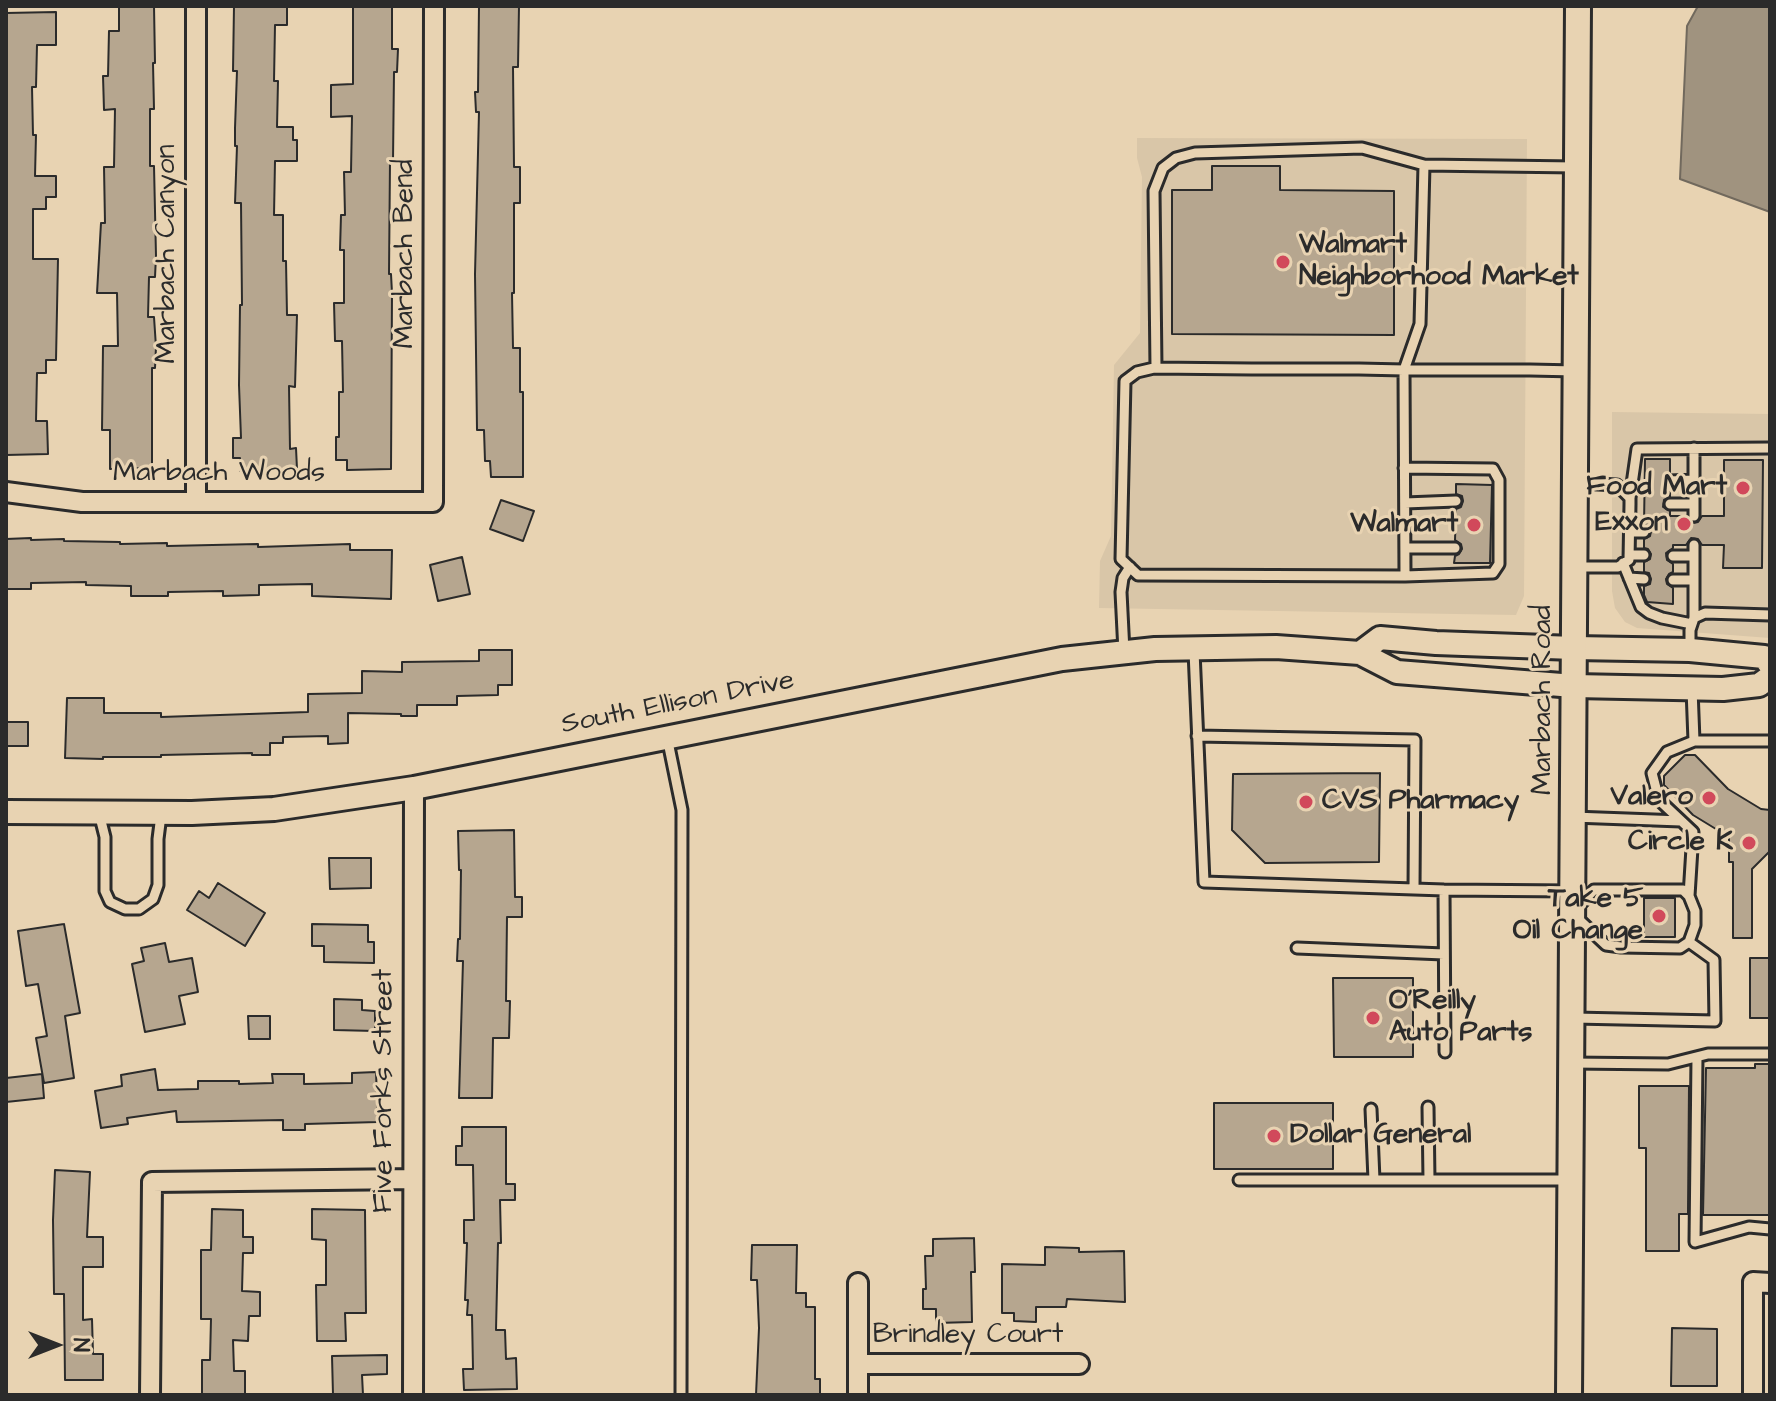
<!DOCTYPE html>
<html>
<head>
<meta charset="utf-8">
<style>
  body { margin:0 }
  #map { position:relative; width:1776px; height:1401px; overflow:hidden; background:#e8d3b2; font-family:"Architects Daughter",sans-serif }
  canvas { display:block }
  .frame { position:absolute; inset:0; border:8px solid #2b2b2b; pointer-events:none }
  .north { position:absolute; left:16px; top:1305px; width:80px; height:80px; -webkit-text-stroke:6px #e8d3b2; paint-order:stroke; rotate:90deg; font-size:22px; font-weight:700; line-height:32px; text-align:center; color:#2b2b2b }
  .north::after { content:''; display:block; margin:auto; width:28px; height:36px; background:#2b2b2b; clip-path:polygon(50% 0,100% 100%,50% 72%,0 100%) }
</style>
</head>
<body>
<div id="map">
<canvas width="1776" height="1401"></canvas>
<div class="frame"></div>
<div class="north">N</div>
</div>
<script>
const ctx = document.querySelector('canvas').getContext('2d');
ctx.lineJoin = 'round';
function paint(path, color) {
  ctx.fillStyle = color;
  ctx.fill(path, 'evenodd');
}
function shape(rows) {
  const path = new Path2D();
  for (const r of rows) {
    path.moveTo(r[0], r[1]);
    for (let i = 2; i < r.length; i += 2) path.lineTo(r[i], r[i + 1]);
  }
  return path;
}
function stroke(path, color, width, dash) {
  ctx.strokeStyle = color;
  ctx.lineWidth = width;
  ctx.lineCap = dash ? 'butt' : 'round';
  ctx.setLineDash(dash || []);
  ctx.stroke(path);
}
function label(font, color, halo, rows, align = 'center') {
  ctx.font = font + ' "Architects Daughter",sans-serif';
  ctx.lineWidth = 6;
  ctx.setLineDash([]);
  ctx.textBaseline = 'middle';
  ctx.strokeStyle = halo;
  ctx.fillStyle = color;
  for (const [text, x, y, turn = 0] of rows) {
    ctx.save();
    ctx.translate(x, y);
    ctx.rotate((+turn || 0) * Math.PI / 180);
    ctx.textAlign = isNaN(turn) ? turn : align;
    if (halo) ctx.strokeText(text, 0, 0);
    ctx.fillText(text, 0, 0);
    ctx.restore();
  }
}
const built = shape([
  [1137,138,1527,139,1524,596,1516,615,1099,608,1100,561,1111,536,1114,365,1140,333,1142,177,1137,158],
  [1612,412,1770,414,1770,638,1637,628,1625,622,1615,608,1612,591]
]);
const water = shape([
  [1698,6,1770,6,1770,212,1680,179,1687,26,1698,6]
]);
const building = shape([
  [119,6,154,6,155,63,153,63,154,109,150,109,150,166,154,166,156,256,155,277,149,277,148,317,154,317,156,347,155,368,152,368,152,468,110,469,110,430,102,430,103,346,118,346,117,293,97,293,101,223,105,223,104,167,114,167,115,109,104,110,103,76,108,76,109,31,119,31,119,6],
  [234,6,287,6,287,25,275,25,274,81,278,81,277,127,293,127,293,140,297,140,297,161,275,161,274,215,283,215,283,261,286,261,287,315,297,315,295,387,289,386,290,449,296,448,297,469,240,471,240,458,233,458,233,438,241,438,239,385,240,305,242,305,241,203,235,203,237,146,235,146,235,128,237,71,233,71,234,6],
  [353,6,392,6,392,49,398,49,397,72,394,72,393,161,390,161,389,274,391,274,392,293,391,469,347,470,347,460,336,460,336,437,339,437,339,392,343,392,342,341,335,341,334,303,344,303,344,250,340,250,341,215,345,215,344,172,351,172,352,116,331,117,331,85,353,84,353,6],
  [479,6,519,6,518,67,513,67,514,167,520,167,520,203,514,203,514,293,512,293,513,348,520,348,520,392,523,392,523,477,491,477,490,461,485,461,484,430,477,430,475,274,479,112,476,112,475,92,478,92,479,6],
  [56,12,56,45,37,45,36,87,32,87,33,135,36,135,35,176,56,176,56,197,46,197,46,209,33,209,33,259,58,259,56,360,46,360,46,373,37,373,36,421,47,421,48,454,6,455,6,13,56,12],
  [1212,166,1280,166,1280,190,1394,191,1394,335,1172,334,1172,190,1212,190,1212,166],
  [1645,459,1670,459,1670,474,1665,475,1663,481,1664,486,1670,488,1670,497,1664,500,1663,507,1670,511,1670,516,1686,516,1688,520,1693,523,1698,522,1702,516,1724,516,1724,460,1763,460,1762,568,1723,568,1724,545,1702,545,1698,539,1691,538,1686,545,1673,545,1673,548,1666,553,1667,560,1673,564,1673,572,1669,574,1666,579,1667,584,1673,588,1673,604,1647,602,1644,595,1644,586,1650,584,1651,579,1649,573,1644,572,1644,562,1650,559,1651,554,1648,549,1644,548,1644,539,1650,536,1651,531,1648,526,1644,525,1645,459],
  [1456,484,1492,485,1490,563,1454,563,1455,556,1459,554,1462,549,1461,544,1455,540,1456,509,1461,507,1463,501,1462,496,1456,494,1456,484],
  [501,500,534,511,523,541,490,529,501,500],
  [31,538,31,540,64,539,64,541,120,542,120,544,167,543,167,546,258,544,258,547,350,544,350,550,392,550,391,599,312,596,312,584,259,585,259,595,223,596,223,591,168,592,168,596,131,596,131,586,86,585,86,582,31,583,31,589,6,589,6,539,31,538],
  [462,557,470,594,438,601,430,565,462,557],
  [479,650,512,650,512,685,498,685,498,695,457,696,457,705,417,705,417,716,401,716,401,714,348,713,348,743,328,744,328,736,283,737,283,743,270,743,270,755,252,755,252,753,161,755,161,757,103,757,103,759,65,758,67,698,104,698,104,713,161,713,161,717,308,712,308,694,362,693,362,671,402,672,402,662,479,661,479,650],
  [6,722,28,722,28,746,6,746,6,722],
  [1685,755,1695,755,1728,789,1761,809,1770,810,1770,851,1752,869,1752,938,1733,938,1733,862,1729,862,1729,837,1693,815,1664,785,1664,776,1685,755],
  [1380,773,1379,862,1265,863,1232,830,1233,774,1380,773],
  [514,830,515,897,522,897,522,917,507,917,506,1001,510,1001,509,1038,493,1038,492,1098,459,1098,463,961,457,961,458,939,460,939,461,870,459,870,458,831,514,830],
  [329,858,371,858,371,888,330,889,329,858],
  [218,883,265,913,245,946,187,910,199,891,209,898,218,883],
  [1644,898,1675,898,1675,937,1644,937,1644,898],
  [64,924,80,1013,65,1016,74,1078,44,1083,36,1038,47,1036,38,984,26,986,18,931,64,924],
  [312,924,368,925,368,942,374,942,374,963,324,962,324,946,312,946,312,924],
  [165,943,169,962,192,958,198,992,179,996,185,1024,145,1032,132,964,144,961,141,948,165,943],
  [1750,958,1770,958,1770,1018,1750,1018,1750,958],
  [1333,978,1413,978,1413,1057,1334,1057,1333,978],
  [334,999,362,1000,362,1010,375,1011,375,1031,334,1030,334,999],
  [248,1016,270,1016,270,1039,249,1039,248,1016],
  [1755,1064,1770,1064,1770,1215,1703,1215,1706,1068,1755,1068,1755,1064],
  [155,1069,158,1090,198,1089,198,1081,239,1081,239,1084,273,1083,272,1074,304,1074,304,1084,352,1083,352,1073,376,1072,378,1122,305,1124,305,1130,283,1130,283,1120,177,1122,176,1111,127,1118,128,1124,101,1128,95,1091,122,1086,121,1075,155,1069],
  [42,1074,44,1098,6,1102,6,1078,42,1074],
  [1639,1086,1689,1086,1688,1214,1679,1214,1679,1251,1646,1251,1646,1148,1639,1148,1639,1086],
  [1214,1103,1333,1103,1333,1169,1214,1169,1214,1103],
  [462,1127,506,1127,506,1184,515,1184,515,1200,500,1200,501,1243,498,1243,496,1330,505,1330,506,1359,516,1358,517,1389,464,1390,463,1369,473,1369,472,1315,467,1315,468,1300,465,1300,467,1243,464,1243,464,1220,474,1220,473,1165,456,1165,456,1146,462,1146,462,1127],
  [55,1170,90,1172,87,1237,103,1237,103,1267,83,1267,83,1320,92,1319,93,1354,103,1354,103,1380,65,1380,64,1294,54,1294,53,1220,55,1170],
  [212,1209,243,1210,243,1237,253,1237,253,1253,243,1253,242,1291,260,1292,260,1316,249,1316,248,1341,233,1340,234,1371,245,1371,245,1395,202,1395,202,1360,210,1360,211,1319,201,1319,201,1250,211,1250,212,1209],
  [312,1209,365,1210,366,1313,345,1313,346,1341,317,1341,316,1285,326,1285,326,1240,312,1239,312,1209],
  [974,1238,975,1272,971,1272,972,1322,936,1323,936,1309,923,1309,923,1289,926,1289,925,1256,933,1256,933,1239,974,1238],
  [752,1245,797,1245,796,1293,806,1293,806,1307,815,1307,815,1379,820,1379,820,1395,756,1395,759,1328,757,1280,751,1280,752,1245],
  [1045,1247,1079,1248,1079,1252,1124,1251,1125,1302,1067,1299,1066,1307,1036,1307,1036,1322,1014,1321,1014,1313,1002,1313,1002,1264,1045,1265,1045,1247],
  [1672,1328,1717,1329,1717,1386,1671,1386,1672,1328],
  [387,1355,387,1374,362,1375,363,1395,333,1395,332,1356,387,1355]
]);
const service = shape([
  [1156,368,1154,191,1163,168,1176,158,1195,153,1362,148,1424,165],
  [1576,371,1530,370,1404,370,1359,369,1252,369,1154,368,1137,372,1125,381,1121,559,1138,575,1405,576,1404,370,1420,324,1424,165,1576,167],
  [1404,468,1493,469,1499,480,1499,564,1493,573,1405,576],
  [1670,481,1694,480],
  [1630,498,1637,449,1770,448],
  [1405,503,1456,501],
  [1670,504,1694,504],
  [1694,516,1694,448],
  [1630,532,1644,532],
  [1694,545,1694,618],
  [1405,548,1455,548],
  [1629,555,1644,555],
  [1673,556,1694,556],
  [1623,563,1641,607,1649,613,1662,618,1692,624],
  [1577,567,1618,567,1629,560,1630,504,1630,498,1617,485,1578,483],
  [1629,578,1644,579],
  [1673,580,1694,580],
  [1690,649,1690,630,1694,618,1705,613,1770,615],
  [1194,651,1204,882,1444,890,1572,891],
  [1124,652,1121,592,1123,578,1130,567],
  [1197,736,1415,740,1414,889],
  [667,737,682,810,681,1395],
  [1694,741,1770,741],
  [99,813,105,837,105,891,110,902,125,909,139,909,153,899,158,885,158,839,161,815],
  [1573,817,1681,821],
  [1444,890,1445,1052],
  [1594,890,1683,890,1689,896,1695,911,1695,925,1689,942,1680,948,1621,947,1606,945,1572,913,1594,890],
  [1689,896,1693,832,1659,800,1652,773,1667,752,1694,741,1692,689],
  [1297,948,1444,954],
  [1574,1018,1715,1021,1714,960,1689,942],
  [1697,1057,1695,1242,1749,1227,1770,1229],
  [1571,1063,1668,1064,1708,1054,1770,1054],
  [1428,1107,1429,1180],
  [1371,1109,1374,1180],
  [1239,1180,1570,1180]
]);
const minor = shape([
  [6,492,82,502,433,502,434,6],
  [196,501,196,6],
  [858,1364,1079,1364],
  [150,1395,152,1182,413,1179],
  [413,1395,414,788],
  [858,1395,858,1283],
  [1753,1395,1753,1282,1770,1283]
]);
const tertiary = shape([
  [1360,653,1380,638,1436,643,1574,648,1690,650,1764,657,1770,665],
  [6,812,192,813,274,809,414,788,1062,659,1155,649,1276,647,1360,653,1397,672,1574,686,1723,689,1759,685,1770,677]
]);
const secondary = shape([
  [1569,1395,1578,6]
]);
const markers = [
  [1283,262,8,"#d1495b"],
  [1743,488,8,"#d1495b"],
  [1684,524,8,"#d1495b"],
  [1474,525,8,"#d1495b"],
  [1709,798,8,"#d1495b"],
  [1306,802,8,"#d1495b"],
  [1749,843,8,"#d1495b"],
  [1659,916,8,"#d1495b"],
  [1373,1018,8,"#d1495b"],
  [1274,1136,8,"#d1495b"]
];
const poiNames = [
  ["Walmart",1299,246,"left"],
  ["Neighborhood Market",1299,278,"left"],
  ["Food Mart",1727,488],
  ["Exxon",1668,524],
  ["Walmart",1458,525],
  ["Valero",1693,798],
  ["CVS Pharmacy",1322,802,"left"],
  ["Circle K",1733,843],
  ["Take 5",1643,900],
  ["Oil Change",1643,932],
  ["O'Reilly",1389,1002,"left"],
  ["Auto Parts",1389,1034,"left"],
  ["Dollar General",1290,1136,"left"]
];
const streetNames = [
  ["Marbach Canyon",168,254,-90],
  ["Marbach Bend",406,254,-90],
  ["Marbach Woods",219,474],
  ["Marbach Road",1544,700,-90],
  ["South Ellison Drive",678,704,-11],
  ["Five Forks Street",385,1091,-90],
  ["Brindley Court",968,1336]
];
paint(built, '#d9c6a8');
paint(water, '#a0937f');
stroke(water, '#71695d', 2);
paint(building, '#b6a68f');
stroke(building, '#2b2b2b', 2);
stroke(service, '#2b2b2b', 15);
stroke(minor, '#2b2b2b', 24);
stroke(tertiary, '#2b2b2b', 28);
stroke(secondary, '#2b2b2b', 30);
stroke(service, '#e8d3b2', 9);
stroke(minor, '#e8d3b2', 18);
stroke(tertiary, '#e8d3b2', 22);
stroke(secondary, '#e8d3b2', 24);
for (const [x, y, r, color] of markers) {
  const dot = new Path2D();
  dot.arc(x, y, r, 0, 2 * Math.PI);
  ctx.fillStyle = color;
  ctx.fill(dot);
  stroke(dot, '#e8d3b2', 3);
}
label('bold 28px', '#2b2b2b', '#e8d3b2', poiNames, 'right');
label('28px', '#2b2b2b', '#e8d3b2', streetNames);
</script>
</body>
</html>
